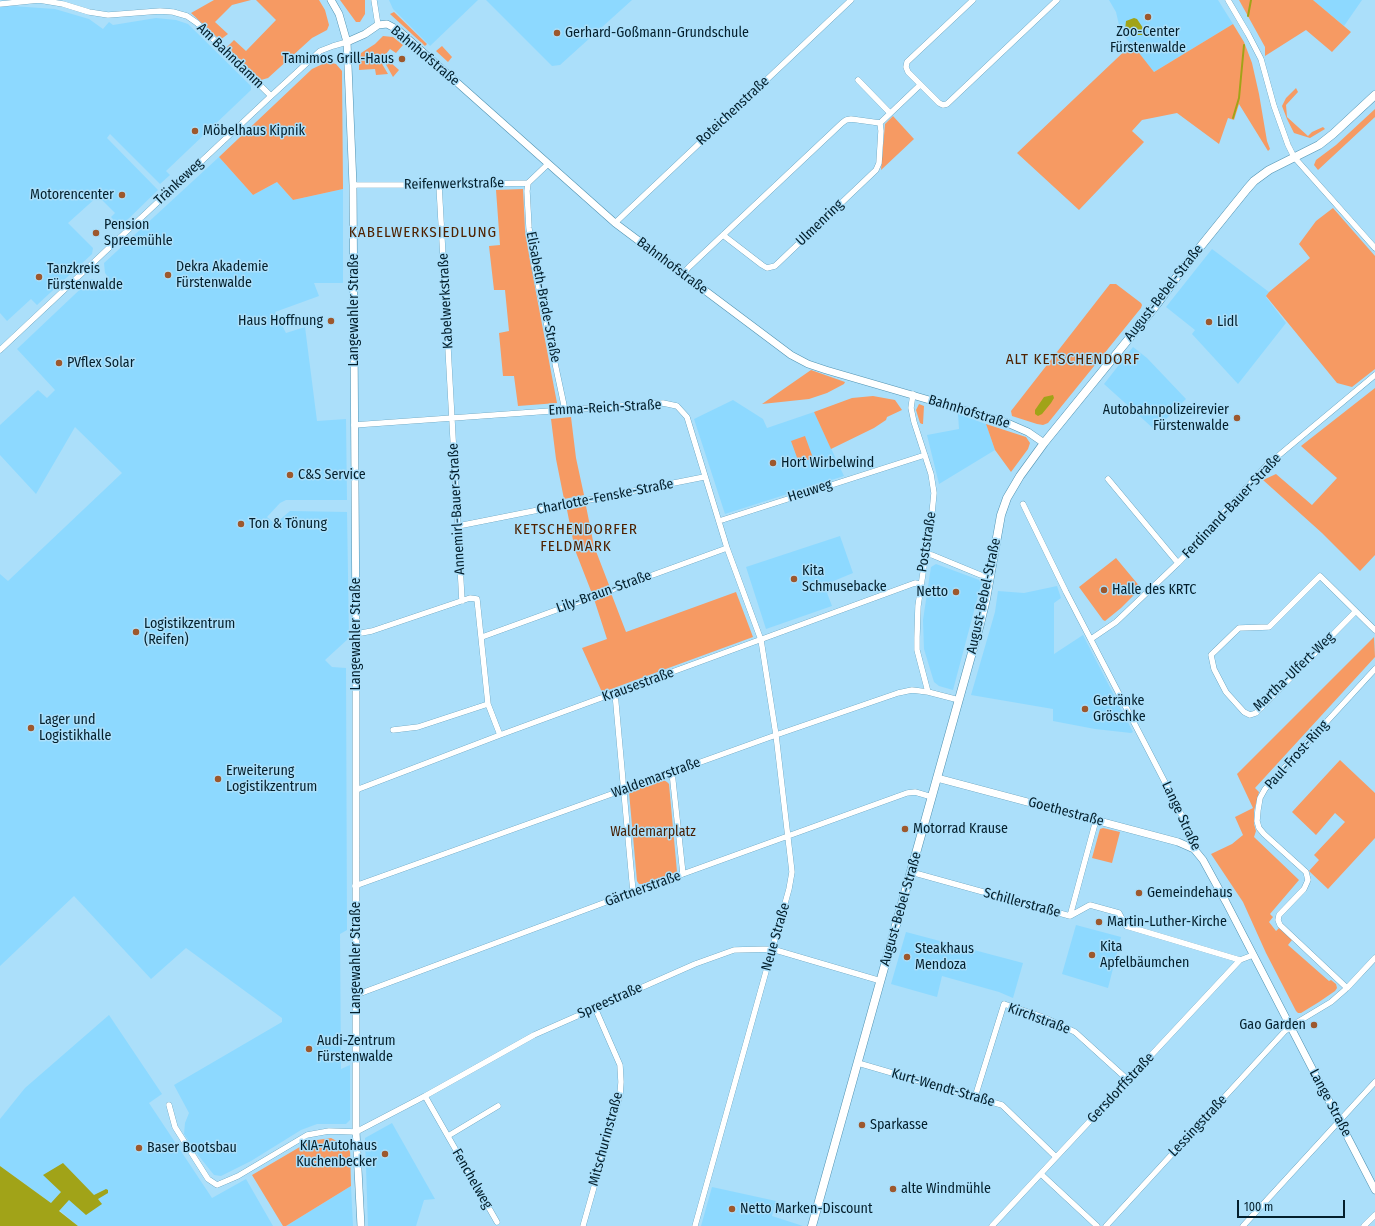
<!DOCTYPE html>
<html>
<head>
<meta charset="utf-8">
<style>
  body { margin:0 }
  #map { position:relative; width:1375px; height:1226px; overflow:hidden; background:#abdffa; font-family:"Fira Sans Condensed",sans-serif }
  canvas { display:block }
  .scale { position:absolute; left:1237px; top:1200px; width:108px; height:18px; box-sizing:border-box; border:2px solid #031f2c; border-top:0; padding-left:5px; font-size:12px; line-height:14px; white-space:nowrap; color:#031f2c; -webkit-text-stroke:3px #abdffa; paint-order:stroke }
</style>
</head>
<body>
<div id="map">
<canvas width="1375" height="1226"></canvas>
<div class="scale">100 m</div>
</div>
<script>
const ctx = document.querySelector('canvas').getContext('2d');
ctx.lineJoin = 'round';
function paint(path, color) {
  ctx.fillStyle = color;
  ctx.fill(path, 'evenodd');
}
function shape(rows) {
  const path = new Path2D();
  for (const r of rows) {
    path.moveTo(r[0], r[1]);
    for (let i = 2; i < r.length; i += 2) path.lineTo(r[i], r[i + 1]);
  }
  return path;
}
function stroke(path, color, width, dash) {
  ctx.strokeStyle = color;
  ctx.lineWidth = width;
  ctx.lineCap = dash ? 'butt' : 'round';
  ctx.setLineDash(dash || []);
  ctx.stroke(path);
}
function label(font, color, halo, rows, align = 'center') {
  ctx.font = font + ' "Fira Sans Condensed",sans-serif';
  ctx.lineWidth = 3;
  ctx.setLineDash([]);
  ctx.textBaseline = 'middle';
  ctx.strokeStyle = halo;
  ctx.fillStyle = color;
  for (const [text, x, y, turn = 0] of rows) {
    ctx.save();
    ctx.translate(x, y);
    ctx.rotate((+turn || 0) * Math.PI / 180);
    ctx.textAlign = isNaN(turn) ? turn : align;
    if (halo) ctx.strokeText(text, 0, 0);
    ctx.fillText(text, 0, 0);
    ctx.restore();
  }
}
const built = shape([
  [389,0,478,0,430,46,393,9],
  [486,0,632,0,560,65,552,66],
  [1109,0,1218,0,1233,24,1154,72,1124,36,1119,25,1116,12],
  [1313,0,1362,0,1344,26],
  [12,6,55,9,89,19,103,29,109,22,113,25,156,18,176,20,188,24,251,86,251,90,166,171,170,175,160,184,110,134,107,138,158,190,120,227,111,217,115,213,98,196,68,223,93,248,92,254,37,305,31,299,7,321,0,313,0,7],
  [219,157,253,195,277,182,293,200,343,189,343,283,314,283,319,296,275,312,286,333,305,327,317,421,346,419,347,500,286,500,280,503,267,517,275,524,290,511,347,512,349,638,325,660,332,667,346,668,347,930,340,934,341,1069,350,1065,350,1120,346,1124,317,1124,301,1130,251,1161,221,1176,214,1175,198,1155,184,1134,185,1123,189,1113,174,1085,282,1022,282,1018,186,948,151,979,74,896,0,966,0,574,8,581,122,473,75,427,36,494,0,455,0,425,38,390,47,398,55,390,17,349,91,279,93,279,99,286,108,277,105,273,104,263],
  [1212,249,1269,292,1266,297,1286,323,1238,384,1192,334,1195,330,1166,307],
  [1133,347,1147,358,1186,399,1155,430,1104,384],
  [733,400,763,419,767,428,814,412,844,476,725,514,694,419],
  [958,414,986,424,995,450,939,484,927,435,959,429],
  [840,536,853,573,824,585,832,606,766,629,746,567],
  [936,564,982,581,953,690,939,686,934,682,924,649,923,620,931,567],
  [1057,586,1061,598,1054,603,1054,654,1083,635,1133,732,1131,733,1095,729,1053,721,1053,709,971,695,995,612,998,591,1024,593],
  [1076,925,1121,937,1108,988,1062,974],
  [906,932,1023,963,1013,998,999,992,942,976,937,997,891,984],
  [109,1015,162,1094,149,1103,212,1198,246,1179,273,1226,78,1226,51,1203,0,1166,0,1119,25,1088],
  [392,1123,435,1199,424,1200,416,1226,368,1226,365,1138],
  [351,1186,353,1226,286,1226],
  [712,1187,776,1201,772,1216,803,1226,701,1226]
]);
const green = shape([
  [214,0,251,0,232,5,215,22,228,34,220,40,191,13],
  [256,0,319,0,325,10,329,25,327,30,312,38,268,78,261,80,227,47,234,40,246,51,276,20],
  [340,0,365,0,365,14,360,22,356,22],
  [1239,0,1313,0,1351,32,1332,52,1306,30,1265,56,1265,47],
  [394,12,427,44,425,46,390,14],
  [1233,24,1244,42,1252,63,1259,94,1267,141,1270,149,1268,151,1239,104,1234,120,1228,118,1219,144,1177,113,1142,120,1132,131,1144,142,1079,210,1017,153,1132,44,1154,72],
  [383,36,393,37,403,45,396,53,390,49,386,54,392,59,390,62,399,70,393,77,384,61,381,62,388,74,376,75,375,69,359,70,359,59,361,53,375,44],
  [442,46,452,57,448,62,436,51],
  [327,62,336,64,342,71,343,189,293,200,277,182,253,195,219,157,312,69],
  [1296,88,1298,92,1286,105,1287,117,1308,136,1312,132,1323,127,1325,129,1310,138,1294,133,1287,119,1282,106,1286,98],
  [1375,109,1375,117,1318,170,1314,165,1316,160,1336,145],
  [893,116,914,139,881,170,885,124],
  [523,189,525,230,530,261,557,403,518,406,514,376,503,376,499,333,509,331,505,290,494,290,489,246,500,245,496,190],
  [1333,208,1375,256,1375,369,1352,387,1337,383,1266,296,1269,292,1310,258,1299,244,1316,221],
  [1110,284,1116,284,1141,303,1142,305,1141,308,1048,423,1043,425,1037,424,1012,416,1011,411],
  [811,370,845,382,844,384,827,393,809,399,762,404],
  [1375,388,1375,555,1360,571,1322,533,1263,480,1276,474,1312,505,1337,478,1301,446],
  [873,396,895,400,902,410,887,417,886,420,874,428,831,449,814,412,852,398],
  [919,404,924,406,923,424,922,424,920,423,916,410],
  [571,417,576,458,584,495,564,499,556,459,551,419],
  [986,424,1026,437,1030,443,1028,449,1011,472,995,450],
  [805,436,813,458,799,463,791,441],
  [586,506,594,546,609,585,608,588,595,594,591,591,575,550,567,510],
  [1116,558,1141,588,1121,608,1105,621,1103,620,1079,587],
  [736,592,753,637,603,692,601,690,582,648,607,639,594,599,611,593,626,632],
  [1374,637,1375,657,1255,788,1259,792,1254,811,1254,824,1256,831,1254,837,1299,880,1270,914,1273,917,1269,922,1276,931,1279,928,1292,940,1288,945,1329,981,1331,980,1336,984,1337,988,1335,991,1319,1002,1301,1013,1298,1013,1296,1011,1266,953,1243,902,1211,854,1232,844,1243,835,1235,817,1253,808,1237,774],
  [1340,760,1375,793,1375,838,1328,889,1309,871,1319,860,1314,855,1345,822,1335,813,1316,835,1292,812],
  [662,779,667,782,669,784,677,872,643,884,639,884,637,881,629,792],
  [1103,828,1120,832,1112,863,1092,858,1100,829],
  [331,1138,350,1148,351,1186,286,1226,283,1226,252,1175,310,1141]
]);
const water = shape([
  [1134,18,1137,19,1143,28,1144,33,1142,35,1131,35,1125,30,1126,21],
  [1053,395,1054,398,1051,403,1042,414,1038,416,1035,414,1035,410,1044,397],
  [63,1163,94,1195,106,1189,108,1190,108,1193,98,1199,102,1204,86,1215,69,1200,59,1211,78,1226,0,1226,0,1166,51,1203,61,1192,43,1175]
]);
const stream = shape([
  [1248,16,1251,0],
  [1233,118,1239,98,1244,45]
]);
const minor = shape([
  [374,0,378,25],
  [973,0,907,62,906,67,908,72,939,103,943,105,947,104,1057,0],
  [1228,0,1248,34,1261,59,1274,106,1288,145,1294,157,1375,248],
  [0,4,39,0,63,4,89,12,108,15,160,11,173,12,187,16,197,23,271,96],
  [858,80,890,113],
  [880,123,920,85],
  [528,183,527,191,529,228,534,265,565,410],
  [353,185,439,185,528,183,548,164],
  [439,185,462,601],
  [615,223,851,0],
  [723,235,762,265,767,268,775,266,876,170,879,163,881,131,880,123],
  [683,274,689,267,842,123,846,120,851,119,880,123],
  [0,350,271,96,320,51,333,46,347,42],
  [913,394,911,408,914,422,931,474,934,493,932,513,918,606,917,637,917,650,928,692],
  [354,425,663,403,677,406,687,417,727,548,761,640,776,735,792,872,789,889,695,1226],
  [1108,479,1178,563],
  [1023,504,1066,592,1169,790,1188,828,1194,849],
  [719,521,925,455],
  [458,526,704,477],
  [925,554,932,555,983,576,991,576],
  [1355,612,1256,713,1250,715,1244,712,1226,692,1214,669,1211,655,1239,628,1269,627,1320,576,1375,630],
  [356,634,372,631,470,598,477,599,488,704,500,735],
  [482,637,727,548],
  [1091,639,1116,622,1178,563,1195,545,1266,466,1375,375],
  [615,693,633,892],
  [393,730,418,727,488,704],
  [672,772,683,874],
  [356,790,500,735,915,583,920,584],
  [911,872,1070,916,1090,905,1119,913,1126,926,1240,960],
  [355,886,776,735,898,693,912,690,928,692,959,700],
  [1070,916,1096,820],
  [1347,988,1280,925,1278,920,1279,915,1304,889,1308,880,1306,872,1264,834,1259,828,1257,821,1258,810,1260,798,1265,789,1375,669],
  [356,995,633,892,907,793,915,792,932,797],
  [858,1063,1002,1105,1056,1157],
  [425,1096,497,1222],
  [975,1097,1004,1004,1043,1017,1075,1032,1128,1080],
  [169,1105,175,1127,208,1179,217,1185,238,1176,307,1135,329,1131,356,1132,425,1096,534,1035,695,964,734,950,772,949,881,981],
  [448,1136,498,1106],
  [1041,1174,1097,1226],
  [583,1226,620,1095,621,1082,620,1065,595,1008],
  [992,1226,1240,960,1253,955],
  [1106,1226,1285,1031,1296,1023,1331,1002,1347,988,1375,958],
  [1243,1226,1375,1082],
  [1364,1226,1375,1215]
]);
const tertiary = shape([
  [331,0,339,14,347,42,353,185,356,634,356,1132,361,1226],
  [347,42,365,34,378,25,387,24,398,30,615,223,791,355,808,364,826,370,1005,422,1028,432,1044,443],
  [937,778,1178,842,1194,849,1203,860,1226,902,1375,1190]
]);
const secondary = shape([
  [812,1226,980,624,986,599,1001,515,1007,498,1020,476,1044,443,1157,304,1184,267,1247,189,1254,181,1269,170,1319,145,1333,134,1375,95]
]);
const markers = [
  [1148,17,4,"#9d582d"],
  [557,33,4,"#9d582d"],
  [402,59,4,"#9d582d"],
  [195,131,4,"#9d582d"],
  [122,195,4,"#9d582d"],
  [96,233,4,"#9d582d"],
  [168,275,4,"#9d582d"],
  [39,277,4,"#9d582d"],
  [331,321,4,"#9d582d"],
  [1209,322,4,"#9d582d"],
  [59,363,4,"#9d582d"],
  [1237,418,4,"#9d582d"],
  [773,463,4,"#9d582d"],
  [290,475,4,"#9d582d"],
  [241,524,4,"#9d582d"],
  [794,579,4,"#9d582d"],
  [1104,590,4,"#9d582d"],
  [956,592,4,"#9d582d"],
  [136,632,4,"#9d582d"],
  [1085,709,4,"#9d582d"],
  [31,728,4,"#9d582d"],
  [218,779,4,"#9d582d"],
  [905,829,4,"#9d582d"],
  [1139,893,4,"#9d582d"],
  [1099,922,4,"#9d582d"],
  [1092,955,4,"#9d582d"],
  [907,957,4,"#9d582d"],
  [1314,1025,4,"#9d582d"],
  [309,1049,4,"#9d582d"],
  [862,1125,4,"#9d582d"],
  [139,1148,4,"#9d582d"],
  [385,1154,4,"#9d582d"],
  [893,1189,4,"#9d582d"],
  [732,1209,4,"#9d582d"]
];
const poiNames = [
  ["Zoo-Center",1148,32,"center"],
  ["Fürstenwalde",1148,48,"center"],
  ["Gerhard-Goßmann-Grundschule",565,33],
  ["Tamimos Grill-Haus",394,59,"right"],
  ["Möbelhaus Kipnik",203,131],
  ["Motorencenter",114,195,"right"],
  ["Pension",104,225],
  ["Spreemühle",104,241],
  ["Dekra Akademie",176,267],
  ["Fürstenwalde",176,283],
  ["Tanzkreis",47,269],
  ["Fürstenwalde",47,285],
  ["Haus Hoffnung",323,321,"right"],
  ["Lidl",1217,322],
  ["PVflex Solar",67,363],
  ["Autobahnpolizeirevier",1229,410,"right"],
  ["Fürstenwalde",1229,426,"right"],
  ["Hort Wirbelwind",781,463],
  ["C&S Service",298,475],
  ["Ton & Tönung",249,524],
  ["Kita",802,571],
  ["Schmusebacke",802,587],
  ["Halle des KRTC",1112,590],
  ["Netto",948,592,"right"],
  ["Logistikzentrum",144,624],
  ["(Reifen)",144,640],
  ["Getränke",1093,701],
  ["Gröschke",1093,717],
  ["Lager und",39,720],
  ["Logistikhalle",39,736],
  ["Erweiterung",226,771],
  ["Logistikzentrum",226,787],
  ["Motorrad Krause",913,829],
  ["Gemeindehaus",1147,893],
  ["Martin-Luther-Kirche",1107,922],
  ["Kita",1100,947],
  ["Apfelbäumchen",1100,963],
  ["Steakhaus",915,949],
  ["Mendoza",915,965],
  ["Gao Garden",1306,1025,"right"],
  ["Audi-Zentrum",317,1041],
  ["Fürstenwalde",317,1057],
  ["Sparkasse",870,1125],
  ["KIA-Autohaus",377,1146,"right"],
  ["Kuchenbecker",377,1162,"right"],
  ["Baser Bootsbau",147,1148],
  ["alte Windmühle",901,1189],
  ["Netto Marken-Discount",740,1209]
];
const streetNames = [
  ["Am Bahndamm",230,56,44],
  ["Bahnhofstraße",425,56,40],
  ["Roteichenstraße",733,111,-43],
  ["Tränkeweg",179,182,-43],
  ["Reifenwerkstraße",454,184,-1],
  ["Ulmenring",820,223,-44],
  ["Bahnhofstraße",672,266,37],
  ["August-Bebel-Straße",1164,293,-52],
  ["Elisabeth-Brade-Straße",543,297,79],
  ["Kabelwerkstraße",446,301,-93],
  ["Langewahler Straße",354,310,-90],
  ["Emma-Reich-Straße",605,408,-3],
  ["Bahnhofstraße",969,412,17],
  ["Heuweg",810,491,-18],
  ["Charlotte-Fenske-Straße",605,497,-11],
  ["Ferdinand-Bauer-Straße",1232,506,-47],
  ["Annemirl-Bauer-Straße",457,509,-93],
  ["Poststraße",927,542,-81],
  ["Lily-Braun-Straße",604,592,-20],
  ["August-Bebel-Straße",984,596,-78],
  ["Langewahler Straße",356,634,-90],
  ["Martha-Ulfert-Weg",1294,672,-44],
  ["Krausestraße",638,685,-20],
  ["Paul-Frost-Ring",1297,755,-48],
  ["Waldemarstraße",656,778,-20],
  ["Goethestraße",1066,812,15],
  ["Lange Straße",1181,816,65],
  ["Gärtnerstraße",643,889,-20],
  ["Schillerstraße",1022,903,15],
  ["August-Bebel-Straße",901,909,-74],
  ["Neue Straße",776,937,-74],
  ["Langewahler Straße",356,958,-90],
  ["Spreestraße",610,1001,-24],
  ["Kirchstraße",1039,1019,20],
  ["Kurt-Wendt-Straße",943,1088,16],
  ["Gersdorffstraße",1121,1088,-47],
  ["Lange Straße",1330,1103,62],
  ["Lessingstraße",1198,1126,-47],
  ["Mitschurinstraße",606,1139,-75],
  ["Fenchelweg",472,1179,60]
];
const parkNames = [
  ["Waldemarplatz",653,832]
];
const neighbourhoodNames = [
  ["KABELWERKSIEDLUNG",423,233],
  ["ALT KETSCHENDORF",1073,360],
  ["KETSCHENDORFER",576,530],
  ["FELDMARK",576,547]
];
paint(built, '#8dd9ff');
paint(green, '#f69a63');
paint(water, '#a1a318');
stroke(stream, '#a1a318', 2);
stroke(minor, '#5092b1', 6);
stroke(tertiary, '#5092b1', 8);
stroke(secondary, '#5092b1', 9);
stroke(minor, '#fff', 5.5);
stroke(tertiary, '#fff', 7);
stroke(secondary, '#fff', 8);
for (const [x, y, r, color] of markers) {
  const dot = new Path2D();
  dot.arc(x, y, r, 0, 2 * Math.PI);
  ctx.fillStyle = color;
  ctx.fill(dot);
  stroke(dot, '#abdffa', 1.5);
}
label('14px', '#031f2c', '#abdffa', poiNames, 'left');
label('14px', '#031f2c', '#abdffa', streetNames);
label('14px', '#461f04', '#abdffa', parkNames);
ctx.letterSpacing = '1px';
label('15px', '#4f2201', '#abdffa', neighbourhoodNames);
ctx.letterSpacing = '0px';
</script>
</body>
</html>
